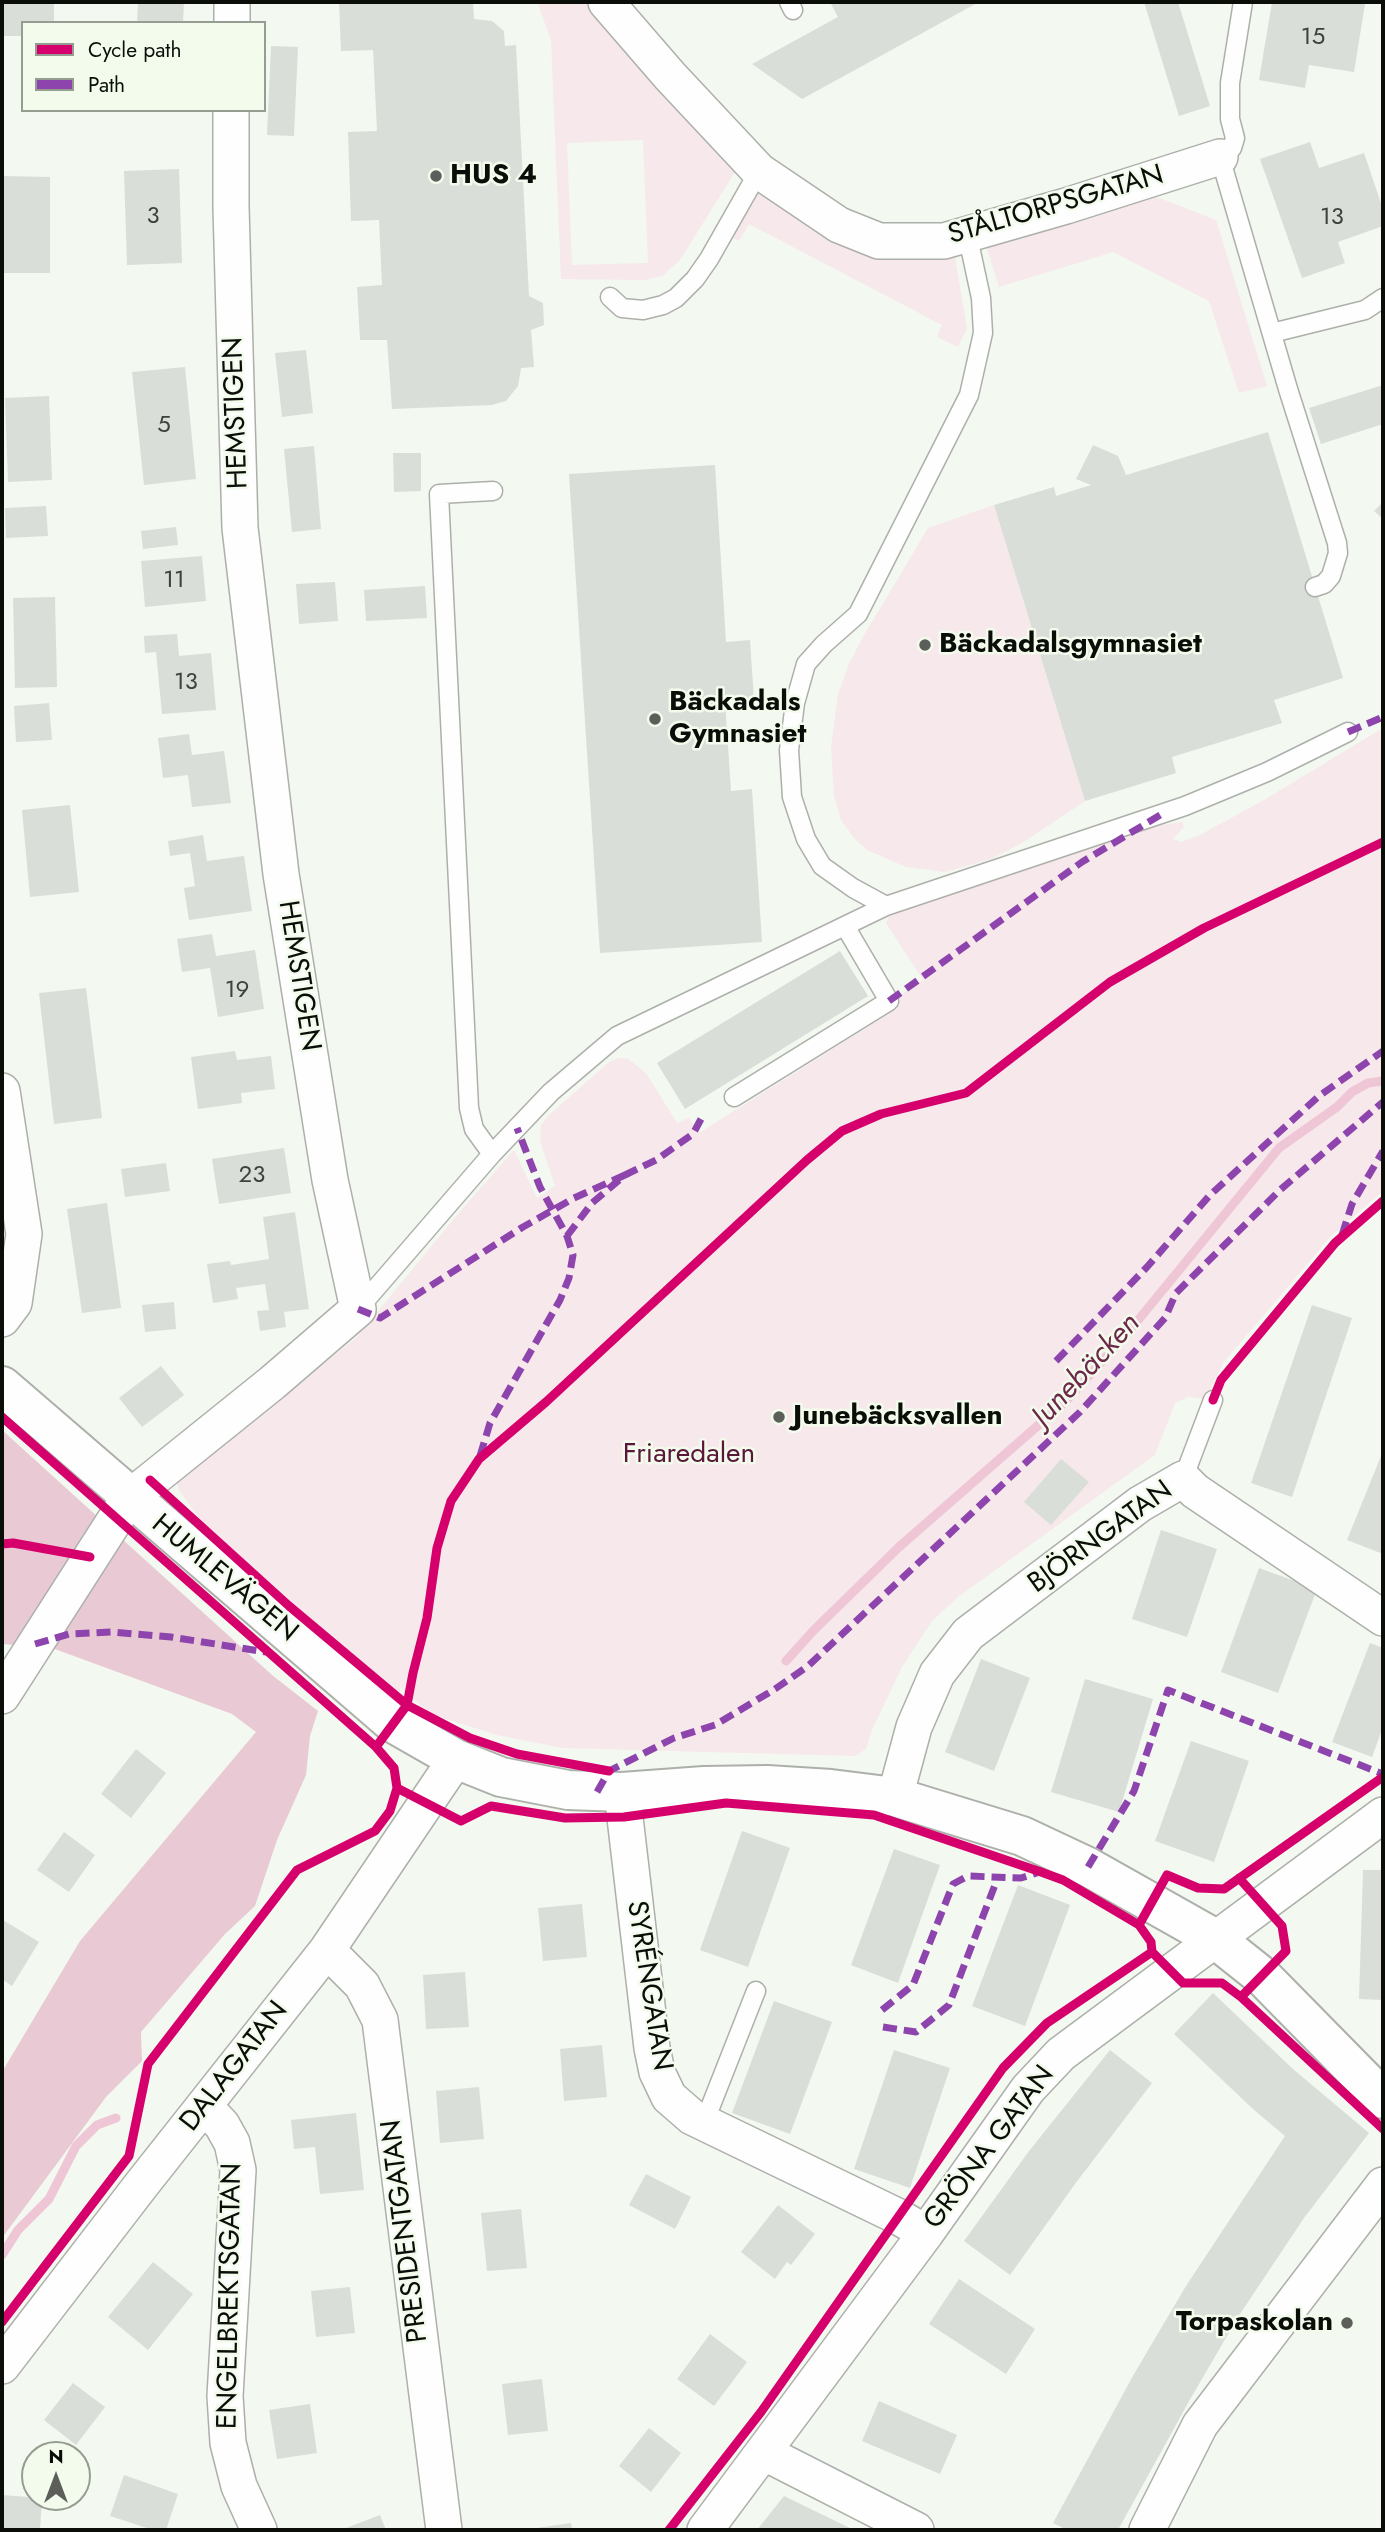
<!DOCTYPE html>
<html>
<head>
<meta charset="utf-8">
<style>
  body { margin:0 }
  #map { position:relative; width:1385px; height:2532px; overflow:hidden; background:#f3f8f0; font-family:Jost,sans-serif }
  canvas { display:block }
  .frame { position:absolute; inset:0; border:4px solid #0a0d08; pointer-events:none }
  .legend { position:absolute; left:21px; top:21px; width:245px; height:91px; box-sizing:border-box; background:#f2fbec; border:2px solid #959c91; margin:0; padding:9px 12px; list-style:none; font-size:21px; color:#0a0d08 }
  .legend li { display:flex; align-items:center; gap:14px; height:35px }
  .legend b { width:35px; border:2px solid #959c91 }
  .north { position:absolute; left:21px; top:2441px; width:70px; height:70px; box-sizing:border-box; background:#f2fbec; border:2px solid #959c91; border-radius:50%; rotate:0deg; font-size:19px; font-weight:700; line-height:28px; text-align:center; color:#0a0d08 }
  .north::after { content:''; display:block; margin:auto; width:24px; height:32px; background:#5c5f59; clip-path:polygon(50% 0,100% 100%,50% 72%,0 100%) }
</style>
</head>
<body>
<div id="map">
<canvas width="1385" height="2532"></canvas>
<div class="frame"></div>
<ul class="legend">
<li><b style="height:9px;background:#d6006c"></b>Cycle path</li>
<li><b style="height:9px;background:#8e44ad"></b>Path</li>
</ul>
<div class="north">N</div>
</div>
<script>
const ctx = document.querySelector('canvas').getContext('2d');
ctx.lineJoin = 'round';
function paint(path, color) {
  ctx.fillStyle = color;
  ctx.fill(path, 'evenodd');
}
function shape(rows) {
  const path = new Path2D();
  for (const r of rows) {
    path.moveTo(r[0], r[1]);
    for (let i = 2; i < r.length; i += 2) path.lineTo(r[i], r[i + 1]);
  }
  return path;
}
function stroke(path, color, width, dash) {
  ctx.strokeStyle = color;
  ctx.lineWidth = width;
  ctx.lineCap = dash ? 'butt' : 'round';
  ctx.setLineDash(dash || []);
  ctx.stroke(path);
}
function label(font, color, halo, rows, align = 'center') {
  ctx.font = font + ' Jost,sans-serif';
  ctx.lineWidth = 5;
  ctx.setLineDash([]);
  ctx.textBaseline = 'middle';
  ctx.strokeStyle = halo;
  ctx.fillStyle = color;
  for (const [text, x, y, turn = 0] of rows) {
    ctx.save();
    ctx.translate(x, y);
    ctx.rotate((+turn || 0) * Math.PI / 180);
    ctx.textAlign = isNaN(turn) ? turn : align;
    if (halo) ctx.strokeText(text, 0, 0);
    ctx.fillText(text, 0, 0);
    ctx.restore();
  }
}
const green = shape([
  [537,2,589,2,642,66,735,172,680,260,662,276,645,280,561,279,551,40],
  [643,140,648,263,572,265,567,143],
  [758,193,817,228,954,251,967,328,958,347,937,337,942,325,749,224,739,241,729,236],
  [1149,194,1216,220,1267,386,1239,393,1209,301,1113,252,999,287,985,242],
  [994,505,1085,801,1022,843,991,859,945,872,906,867,867,850,854,838,841,820,834,796,831,747,838,694,849,664,863,637,928,528],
  [1383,728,1383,1191,1331,1236,1224,1362,1205,1399,1188,1397,1175,1403,1155,1455,958,1597,932,1621,902,1667,872,1730,866,1749,855,1756,563,1748,497,1735,430,1714,401,1688,399,1694,388,1688,275,1589,202,1522,179,1490,177,1483,189,1469,356,1338,457,1215,514,1150,537,1198,555,1186,540,1141,541,1125,549,1115,608,1063,618,1058,628,1059,646,1073,677,1123,689,1118,699,1133,882,1018,895,999,923,980,886,923,889,916,1156,826,1182,822,1184,827,1173,839,1181,842,1200,835,1264,800]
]);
const forest = shape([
  [2,1430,272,1675,318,1711,310,1736,306,1775,277,1840,255,1906,225,1934,141,2032,142,2061,106,2097,2,2238,2,2072,80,1941,256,1732,232,1714,52,1648,2,1644]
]);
const stream = shape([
  [786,1661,814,1630,899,1547,1066,1401,1126,1335,1279,1148,1337,1107,1352,1092,1368,1083,1383,1081],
  [2,2255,18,2230,49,2199,76,2146,97,2125,116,2118]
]);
const building = shape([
  [3,2,54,2,54,23,23,23,23,36,3,36],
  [138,2,184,2,183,23,137,23],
  [339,2,473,2,474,19,492,21,504,31,505,46,516,45,529,296,543,303,544,325,531,330,534,367,521,368,518,386,506,401,492,405,392,409,387,340,360,340,357,287,382,285,379,220,351,221,348,132,377,131,373,50,341,51],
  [830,2,979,2,802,99,752,64,838,17],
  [1144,2,1178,2,1210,106,1179,116],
  [1272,2,1365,4,1354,72,1309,65,1305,88,1259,80],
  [271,46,298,47,294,136,267,135],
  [1310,142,1319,168,1364,153,1383,209,1383,226,1338,242,1345,263,1302,278,1260,159],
  [179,169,182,263,127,265,124,171],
  [3,176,50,177,50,273,2,273],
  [306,350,313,413,282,417,275,353],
  [185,367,196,479,144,485,132,372],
  [1383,385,1383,424,1321,444,1309,408],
  [49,396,52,480,8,482,5,398],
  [1268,432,1343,678,1274,700,1282,723,1172,757,1176,773,1085,801,994,505,1054,487,1056,496,1091,485,1076,479,1093,445,1118,456,1126,475],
  [314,446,321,529,292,532,284,449],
  [393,453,421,453,421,491,394,492],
  [715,465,726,642,750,640,754,700,725,701,731,791,752,789,762,942,600,953,569,474],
  [1383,502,1383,519,1374,511],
  [46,506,48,536,6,538,5,508],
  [176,527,178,545,143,549,141,531],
  [202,556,206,601,145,607,141,561],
  [335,582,338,621,299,624,296,584],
  [425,586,427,618,366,621,364,590],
  [55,597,57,687,15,688,13,598],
  [177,634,179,656,211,653,216,710,162,714,156,652,145,653,144,636],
  [49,703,52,740,16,742,14,706],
  [189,734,192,755,224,751,231,803,192,807,188,775,163,778,158,738],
  [70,805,79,892,30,897,22,810],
  [203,835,207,861,244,856,252,911,189,920,184,888,195,886,190,853,170,856,168,841],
  [212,934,216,956,255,950,264,1009,218,1017,210,968,182,972,177,939],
  [840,951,868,996,685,1109,657,1063],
  [86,988,102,1118,54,1124,39,993],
  [235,1051,237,1060,271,1056,275,1089,241,1093,242,1103,198,1109,191,1057],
  [284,1148,291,1193,219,1204,212,1159],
  [166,1163,170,1191,125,1197,121,1169],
  [107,1203,121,1308,82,1313,67,1209],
  [295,1212,309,1309,284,1312,286,1327,260,1331,257,1311,269,1310,265,1284,236,1288,238,1299,213,1303,207,1264,230,1261,231,1265,269,1259,263,1217],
  [174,1302,176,1329,145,1332,142,1305],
  [1312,1305,1352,1318,1292,1497,1251,1483],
  [161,1366,184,1395,142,1427,119,1398],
  [1383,1451,1383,1554,1347,1540],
  [1061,1459,1089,1482,1051,1525,1024,1502],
  [1161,1530,1217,1549,1187,1637,1132,1619],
  [1259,1568,1317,1589,1278,1693,1221,1672],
  [1370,1643,1383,1648,1383,1727,1372,1757,1332,1742],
  [981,1659,1030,1678,994,1771,945,1752],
  [1085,1679,1153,1699,1119,1812,1051,1792],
  [1191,1741,1249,1761,1214,1862,1155,1841],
  [136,1749,166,1773,131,1818,101,1794],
  [742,1831,790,1848,748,1967,700,1950],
  [64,1832,95,1855,69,1892,37,1870],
  [894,1849,940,1865,898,1983,851,1965],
  [1363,1870,1383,1870,1383,2000,1359,1999],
  [1018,1885,1070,1905,1025,2026,972,2006],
  [582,1904,587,1957,543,1961,538,1908],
  [3,1920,39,1942,12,1986,2,1979],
  [465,1972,469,2027,426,2029,423,1975],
  [1213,1993,1293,2069,1369,2133,1304,2218,1238,2317,1188,2403,1118,2530,1067,2530,1053,2523,1134,2374,1186,2286,1285,2136,1254,2110,1174,2034],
  [774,2001,832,2022,790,2134,732,2113],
  [602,2045,607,2097,564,2101,560,2049],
  [894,2050,950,2068,910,2188,854,2169],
  [1110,2050,1152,2083,1075,2184,1010,2275,964,2241,1029,2151],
  [479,2087,484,2139,440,2143,436,2091],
  [356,2113,364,2190,320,2194,315,2147,294,2149,291,2120],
  [646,2174,691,2197,675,2229,629,2205],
  [778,2205,815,2234,791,2265,787,2262,775,2279,741,2252],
  [521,2209,527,2268,487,2271,481,2213],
  [153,2262,193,2294,148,2350,108,2317],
  [959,2279,1035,2329,1006,2374,929,2324],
  [350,2287,355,2333,316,2337,311,2291],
  [710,2334,747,2362,714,2406,677,2379],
  [542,2379,548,2431,508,2435,502,2384],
  [73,2383,105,2407,76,2445,44,2420],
  [879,2401,957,2435,940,2474,862,2441],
  [310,2404,317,2453,277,2459,269,2410],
  [649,2428,681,2453,651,2492,619,2466],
  [124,2475,178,2494,166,2530,153,2530,110,2516],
  [2,2495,42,2498,40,2530,2,2530],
  [784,2496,854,2530,757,2530],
  [380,2515,386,2530,341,2530],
  [571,2523,572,2530,530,2530,530,2529]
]);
const service = shape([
  [789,2,793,10],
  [1243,2,1230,83,1230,119,1235,138,1232,148,1220,157,1288,389,1337,543,1338,553,1331,576,1324,584,1315,587],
  [610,297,622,308,643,310,663,305,676,298,695,279,709,259,759,171],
  [1272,333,1365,310,1383,298],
  [886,906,853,888,822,866,806,839,792,797,789,750,795,703,806,664,824,644,858,614,969,395,983,333,981,298,967,233],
  [734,1097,889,1001,845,926],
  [492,1154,474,1129,469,1108,439,494,493,491],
  [358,1309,492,1154,551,1092,617,1036,886,906,1185,806,1267,772,1348,732],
  [1183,1479,1213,1400],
  [704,2123,756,1991]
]);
const minor = shape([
  [606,2,670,76,759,171,839,225,879,241,944,241,1066,206,1220,157],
  [232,23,232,2],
  [2,1091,24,1234,14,1303,2,1319],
  [2,1696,129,1498,272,1383,358,1309,330,1180,281,874,240,528,231,207,231,110],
  [622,1792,652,2048,657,2072,669,2097,692,2117,897,2216,926,2233],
  [895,1797,914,1727,937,1674,968,1634,1140,1504,1183,1479,1195,1491,1383,1618],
  [327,1950,362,1985,380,2020,444,2530],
  [205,2107,222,2125,232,2143,238,2170,225,2396,228,2443,239,2486,259,2530],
  [2,2366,142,2184,327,1950,456,1759],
  [763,2452,916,2530],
  [705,2530,926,2233,1028,2089,1061,2054,1383,1815],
  [1147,2530,1200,2425,1383,2185]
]);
const tertiary = shape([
  [2,1386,393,1723,456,1759,501,1777,568,1790,622,1792,704,1786,767,1785,831,1789,895,1797,1022,1836,1088,1867,1214,1938,1263,1977,1383,2099]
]);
const quiet = shape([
  [1348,732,1383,717],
  [889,1001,1082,862,1162,814],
  [1342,1235,1352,1204,1383,1151],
  [567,1236,592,1203,625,1175,656,1160,693,1134,701,1119],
  [358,1309,380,1318,523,1227,574,1198,625,1175],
  [1056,1361,1147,1267,1210,1195,1319,1096,1383,1051],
  [480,1456,490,1423,560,1300,569,1278,573,1255,567,1236,540,1187,517,1128],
  [35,1644,69,1634,111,1632,171,1637,266,1652],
  [597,1792,609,1771,674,1738,715,1725,775,1689,808,1666,1080,1412,1165,1318,1176,1293,1280,1190,1383,1102],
  [1088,1867,1134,1791,1168,1690,1383,1774],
  [882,2010,913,1985,953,1884,968,1876,1021,1878,1037,1873],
  [883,2027,916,2032,949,2005,998,1877]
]);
const cycleway = shape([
  [1213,1400,1221,1380,1335,1243,1383,1201],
  [2,1417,376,1747,394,1768,397,1788,390,1811,375,1831,297,1870,148,2064,129,2156,2,2322],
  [150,1480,289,1606,407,1705,470,1738,517,1754,609,1771],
  [2,1544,13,1543,90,1557],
  [376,1747,407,1705,413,1673,427,1618,437,1548,451,1501,479,1459,546,1402,807,1160,842,1131,881,1114,966,1093,1110,982,1204,928,1383,842],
  [397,1788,461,1821,491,1806,565,1818,624,1817,726,1803,874,1815,1041,1872,1063,1880,1139,1925,1151,1942,1152,1952,1183,1983,1222,1983,1241,1997,1383,2129],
  [1239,1878,1282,1926,1286,1951,1241,1997],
  [1139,1925,1167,1875,1198,1888,1224,1889,1383,1777],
  [669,2530,761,2412,1003,2068,1047,2023,1152,1952]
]);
const markers = [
  [436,176,7,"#5c5f59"],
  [925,645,7,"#5c5f59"],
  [655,719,7,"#5c5f59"],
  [779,1417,7,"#5c5f59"],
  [1347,2323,7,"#5c5f59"]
];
const numberNames = [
  ["15",1313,38],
  ["3",153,217],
  ["13",1332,218],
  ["5",164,426],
  ["11",174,581],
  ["13",186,683],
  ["19",237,991],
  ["23",252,1176]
];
const poiNames = [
  ["HUS 4",450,176],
  ["Bäckadalsgymnasiet",939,645],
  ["Bäckadals",669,703],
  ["Gymnasiet",669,735],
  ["Junebäcksvallen",793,1417],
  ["Torpaskolan",1333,2323,"right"]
];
const streetNames = [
  ["STÅLTORPSGATAN",1056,206,-16],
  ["HEMSTIGEN",237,413,-92],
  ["HEMSTIGEN",298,976,81],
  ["BJÖRNGATAN",1101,1538,-36],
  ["HUMLEVÄGEN",224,1579,40],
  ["SYRÉNGATAN",648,1986,81],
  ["DALAGATAN",235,2067,-52],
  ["GRÖNA GATAN",990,2148,-53],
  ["PRESIDENTGATAN",406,2231,-97],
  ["ENGELBREKTSGATAN",231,2296,-89]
];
const parkNames = [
  ["Friaredalen",689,1455]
];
const waterNames = [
  ["Junebäcken",1087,1371,-47]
];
paint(green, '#f7e8eb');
paint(forest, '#e9cad4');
stroke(stream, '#efc6d5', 9);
paint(building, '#daded8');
stroke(service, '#adb0aa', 21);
stroke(minor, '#adb0aa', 38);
stroke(tertiary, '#adb0aa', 42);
stroke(service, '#fdfefd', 18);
stroke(minor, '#fdfefd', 35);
stroke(tertiary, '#fdfefd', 38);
stroke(quiet, '#8e44ad', 7, [14, 7]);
stroke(cycleway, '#d6006c', 9);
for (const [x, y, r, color] of markers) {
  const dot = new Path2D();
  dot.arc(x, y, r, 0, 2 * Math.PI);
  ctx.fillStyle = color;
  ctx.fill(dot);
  stroke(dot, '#f2fbec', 2.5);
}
label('24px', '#3e413c', null, numberNames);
label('bold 28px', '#0a0d08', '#f2fbec', poiNames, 'left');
label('28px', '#0a0d08', '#f2fbec', streetNames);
label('28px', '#5b173a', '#f2fbec', parkNames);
label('italic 30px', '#6c2749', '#f2fbec', waterNames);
</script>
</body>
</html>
